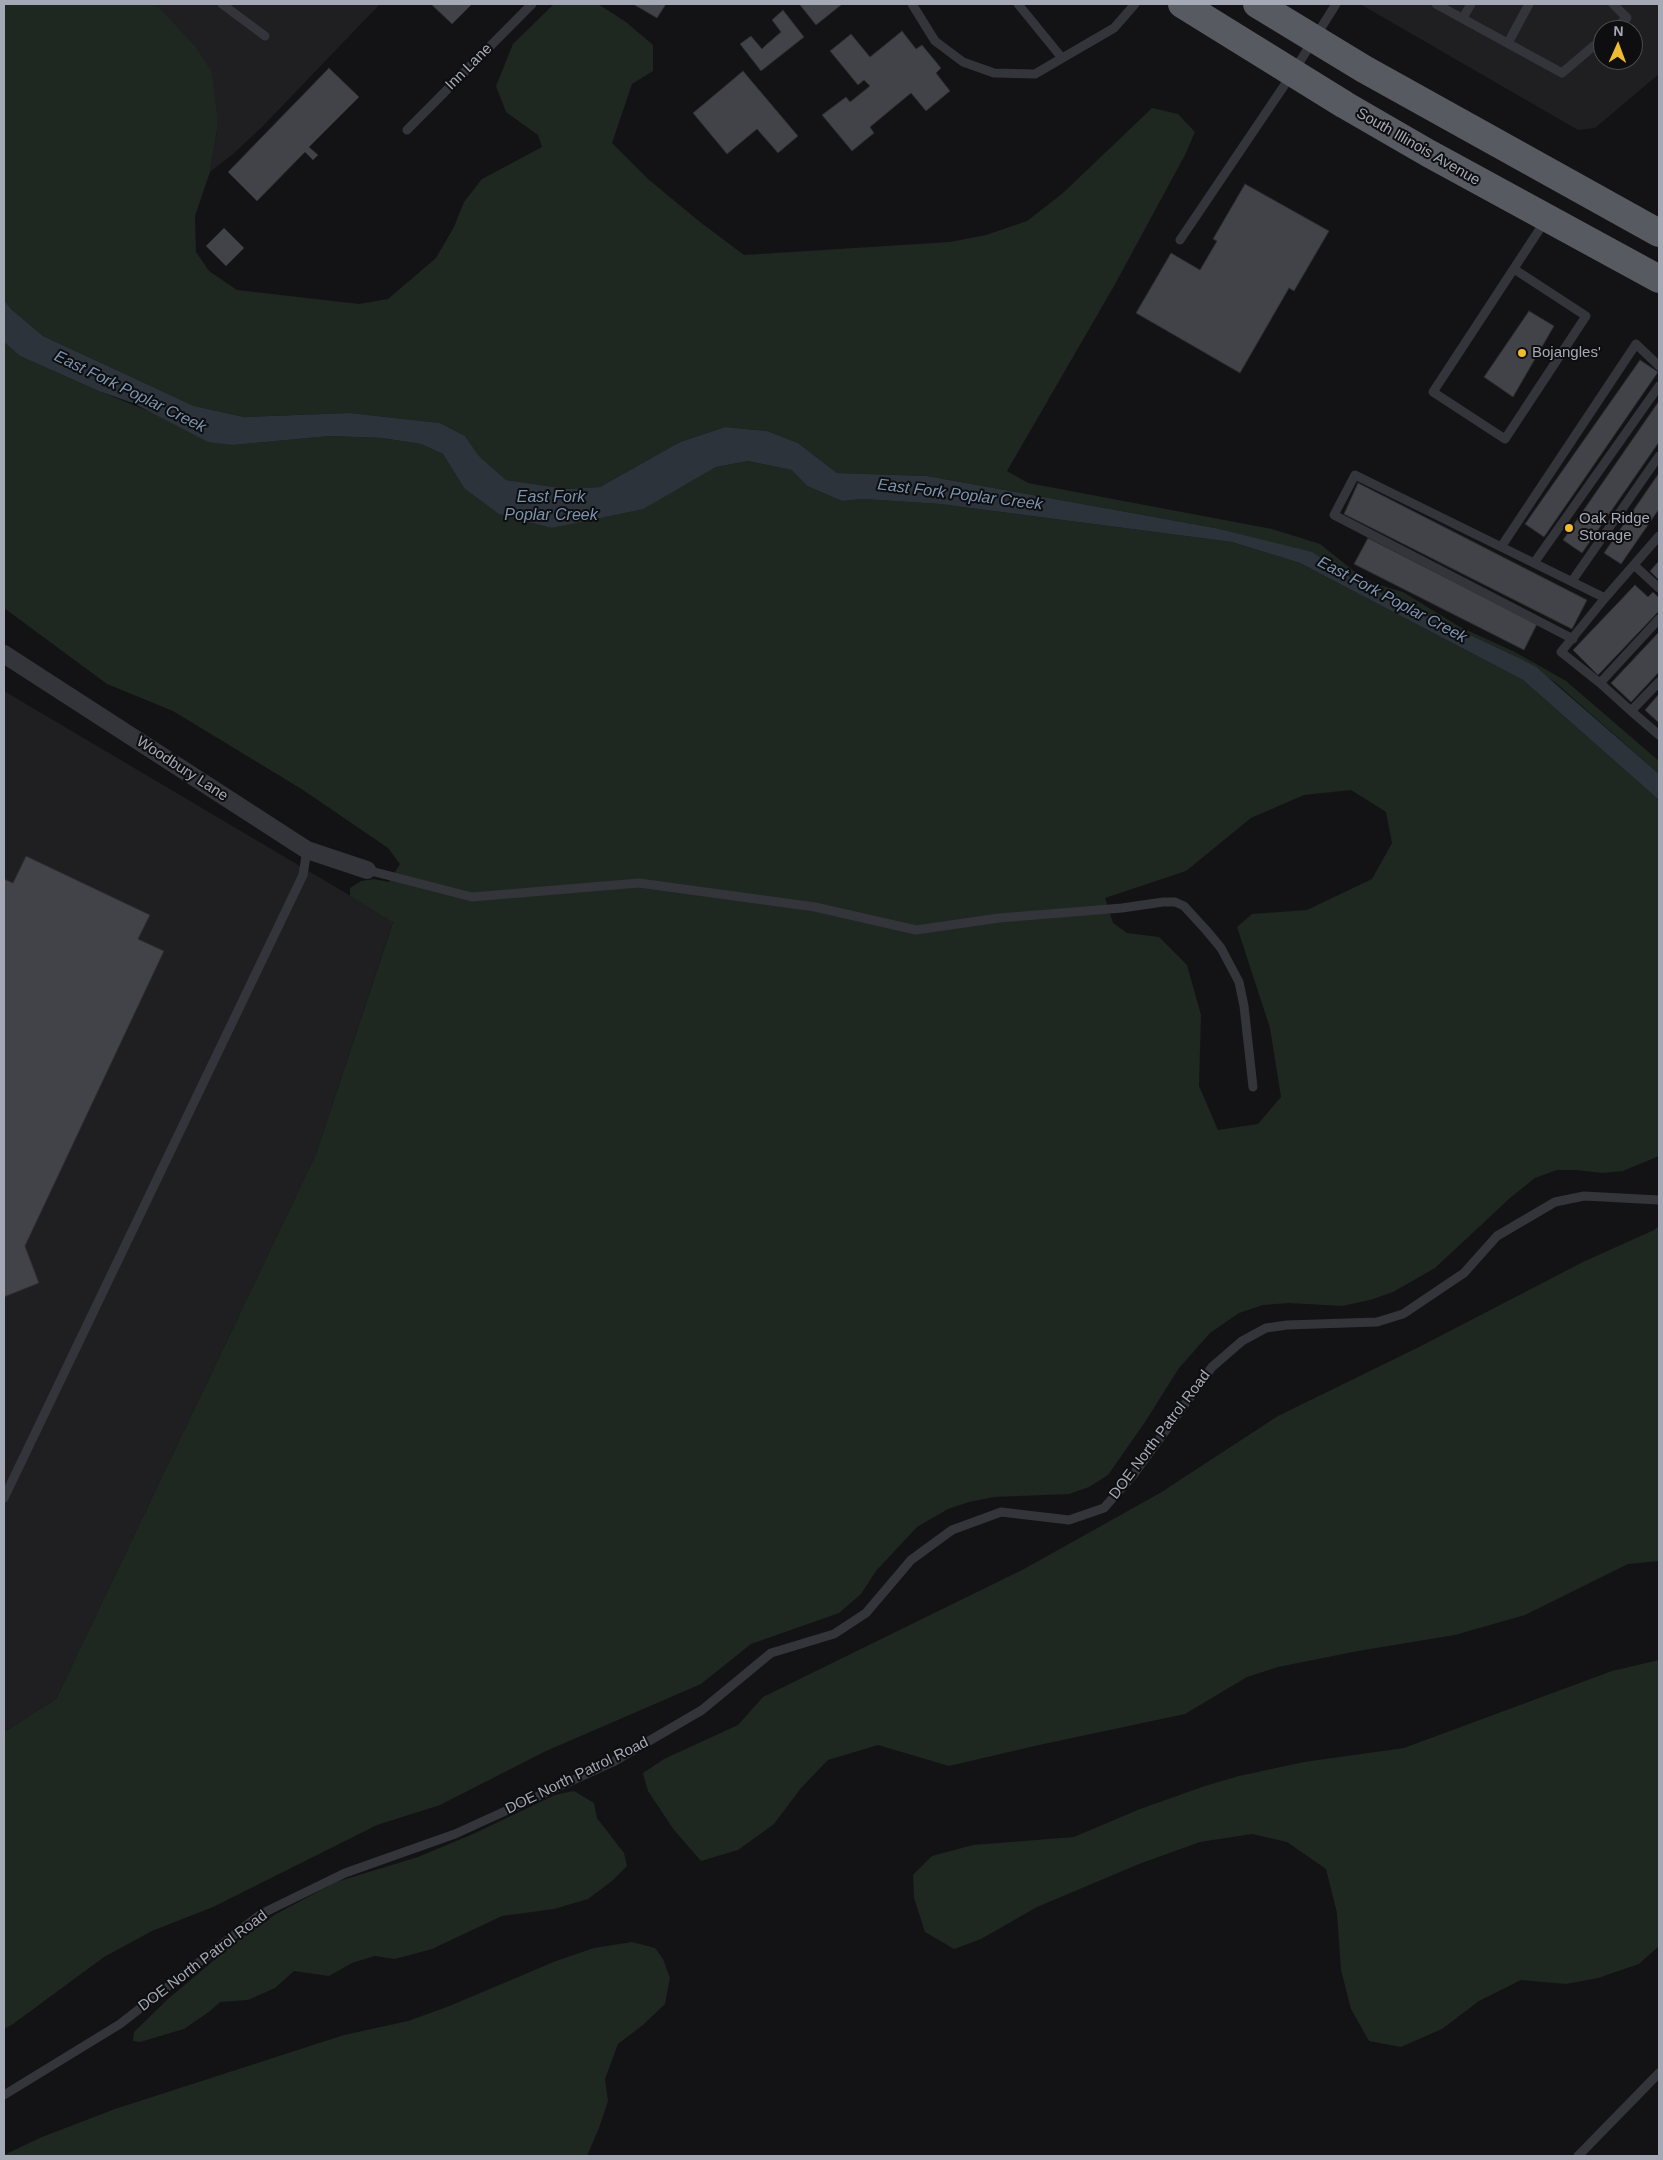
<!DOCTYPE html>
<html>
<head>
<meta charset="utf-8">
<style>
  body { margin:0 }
  #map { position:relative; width:1663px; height:2160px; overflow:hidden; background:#131315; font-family:Arial,sans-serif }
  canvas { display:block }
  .frame { position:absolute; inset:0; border:5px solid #a5a9b5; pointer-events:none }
  .north { position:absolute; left:1593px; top:20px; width:50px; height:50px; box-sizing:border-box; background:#0e0e10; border:1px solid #4a4c52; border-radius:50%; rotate:2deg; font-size:14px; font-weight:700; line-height:20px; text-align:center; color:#a5a9b5 }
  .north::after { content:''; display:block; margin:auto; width:18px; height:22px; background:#efbc31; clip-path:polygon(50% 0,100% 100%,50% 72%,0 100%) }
</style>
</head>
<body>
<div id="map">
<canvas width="1663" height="2160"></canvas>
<div class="frame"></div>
<div class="north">N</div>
</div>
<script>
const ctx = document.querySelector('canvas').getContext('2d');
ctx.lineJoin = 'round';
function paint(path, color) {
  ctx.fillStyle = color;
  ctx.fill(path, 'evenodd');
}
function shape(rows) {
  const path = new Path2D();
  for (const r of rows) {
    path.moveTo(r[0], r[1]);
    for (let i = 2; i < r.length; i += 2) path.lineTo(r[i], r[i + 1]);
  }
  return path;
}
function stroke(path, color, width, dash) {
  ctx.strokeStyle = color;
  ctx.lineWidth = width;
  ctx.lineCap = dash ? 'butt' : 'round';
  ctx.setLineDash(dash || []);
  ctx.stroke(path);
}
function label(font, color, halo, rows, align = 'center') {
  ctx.font = font + ' Arial,sans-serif';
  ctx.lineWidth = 4;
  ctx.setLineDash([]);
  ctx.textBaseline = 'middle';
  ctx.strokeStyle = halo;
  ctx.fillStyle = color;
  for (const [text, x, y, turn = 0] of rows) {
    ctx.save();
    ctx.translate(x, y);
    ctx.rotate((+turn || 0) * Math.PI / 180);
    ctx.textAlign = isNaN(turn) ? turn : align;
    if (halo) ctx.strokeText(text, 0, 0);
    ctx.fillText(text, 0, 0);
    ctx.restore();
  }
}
const built = shape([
  [153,4,380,4,262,127,233,154,210,172,218,124,195,46],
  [1360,4,1659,4,1659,74,1595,128,1578,130],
  [1603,30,1633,30,1633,60,1603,60],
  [4,691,393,921,316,1154,56,1699,4,1732]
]);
const green = shape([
  [4,4,153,4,158,7,195,46,212,73,218,124,210,172,195,216,196,252,209,271,237,290,359,304,388,299,436,258,454,227,464,202,482,179,542,147,538,135,506,112,496,86,513,44,554,4,598,4,626,22,653,45,653,71,632,84,612,143,648,179,700,222,744,255,950,242,986,235,1027,221,1063,193,1152,108,1178,114,1195,132,1185,155,1114,286,1007,471,1028,483,1272,529,1320,544,1355,572,1373,583,1403,592,1460,627,1515,652,1566,681,1659,761,1659,774,1556,683,1517,657,1359,583,1331,564,1215,528,927,476,837,473,798,443,767,431,725,427,680,442,600,487,567,489,506,480,479,456,465,436,440,423,350,413,244,417,194,406,43,336,11,309,4,300],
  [4,342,20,356,101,392,233,445,330,436,382,438,421,444,443,454,464,488,552,528,593,518,682,486,716,467,748,461,793,470,807,486,842,501,863,499,940,504,1232,542,1300,563,1523,680,1659,800,1659,1156,1623,1171,1603,1173,1575,1170,1557,1170,1535,1178,1510,1198,1435,1268,1393,1292,1370,1300,1342,1306,1289,1303,1263,1305,1239,1313,1210,1333,1179,1368,1145,1422,1108,1475,1089,1487,1069,1494,994,1497,969,1502,948,1509,917,1527,876,1571,861,1594,839,1613,751,1644,701,1684,546,1751,440,1805,377,1825,213,1907,152,1931,104,1957,13,2024,4,2029,4,1732,56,1699,316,1154,393,922,350,896,350,888,361,881,374,879,389,882,400,864,388,848,303,790,173,711,107,684,4,608],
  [1351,790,1386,812,1392,843,1372,879,1307,910,1252,914,1237,927,1270,1028,1281,1097,1258,1124,1218,1130,1199,1086,1201,1015,1187,965,1159,937,1127,933,1113,923,1105,898,1186,871,1251,818,1304,795],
  [1659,1226,1659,1561,1628,1564,1525,1615,1455,1635,1358,1651,1278,1667,1247,1677,1185,1714,1039,1745,949,1766,878,1745,828,1760,801,1788,774,1824,738,1850,701,1861,674,1830,648,1791,643,1773,664,1759,738,1725,763,1697,1024,1569,1160,1493,1278,1416,1419,1347,1583,1262,1654,1230],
  [1659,1660,1659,1946,1639,1964,1598,1978,1566,1984,1521,1980,1479,2001,1442,2029,1401,2047,1369,2041,1351,2009,1341,1970,1337,1913,1326,1869,1287,1842,1252,1834,1200,1842,1139,1864,1037,1907,981,1939,954,1949,925,1932,914,1898,913,1875,932,1856,973,1845,1074,1837,1140,1809,1205,1786,1239,1776,1304,1762,1404,1748,1612,1671],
  [574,1791,594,1803,597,1818,624,1853,627,1866,612,1881,588,1899,554,1909,502,1916,432,1949,395,1959,375,1956,352,1963,329,1976,294,1971,275,1988,248,2000,220,2002,210,2011,184,2029,140,2042,133,2041,134,2032,168,1999,244,1935,276,1914,336,1882,418,1857,473,1834,555,1795],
  [632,1942,655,1948,663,1959,670,1978,665,2004,643,2025,618,2044,605,2079,608,2101,599,2128,587,2156,4,2156,4,2155,42,2137,115,2109,344,2035,408,2021,447,2007,556,1961,594,1948]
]);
const water = shape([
  [4,300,11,309,43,336,194,406,244,417,350,413,440,423,465,436,479,456,506,480,567,489,600,487,680,442,725,427,767,431,798,443,837,473,927,476,1215,528,1312,552,1359,583,1517,657,1536,667,1659,774,1659,800,1523,680,1300,563,1232,542,940,504,863,499,842,501,807,486,792,470,748,461,716,467,643,509,552,528,499,514,464,488,443,454,421,444,382,438,330,436,233,445,208,442,133,403,101,392,20,356,4,342]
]);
const building = shape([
  [431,4,472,4,452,24,431,4],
  [633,4,666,4,657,18,633,4],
  [802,4,840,4,841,5,816,25,800,5,802,4],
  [783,10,804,37,761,71,740,44,751,36,762,49,766,45,781,32,772,20,783,10],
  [902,31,916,49,922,45,941,68,936,73,950,91,926,111,911,93,870,127,874,133,852,151,822,115,846,97,850,102,870,86,864,80,858,85,830,51,851,34,870,57,902,31],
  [329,68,359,97,309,147,318,155,313,160,305,152,257,201,228,172,329,68],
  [743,71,798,136,778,153,757,129,727,154,693,113,743,71],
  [1245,184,1329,231,1294,291,1289,288,1240,373,1136,313,1171,253,1200,270,1217,241,1213,239,1245,184],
  [224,228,244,248,226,266,206,246,224,228],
  [1529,311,1554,326,1513,397,1484,377,1529,311],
  [1640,360,1658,372,1544,537,1525,524,1640,360],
  [1659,401,1659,442,1582,553,1563,540,1659,401],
  [1659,473,1659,509,1621,564,1604,553,1659,473],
  [1358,483,1587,600,1572,629,1344,514,1358,483],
  [1368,538,1537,624,1524,650,1354,564,1368,538],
  [1659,561,1659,580,1650,571,1659,561],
  [1635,585,1648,597,1653,592,1659,598,1659,611,1598,675,1573,650,1635,585],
  [1659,632,1659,672,1631,702,1611,683,1659,632],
  [1659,694,1659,723,1645,710,1659,694],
  [26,856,150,915,138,939,164,951,25,1246,39,1283,4,1297,4,879,13,883,26,856]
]);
const service = shape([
  [222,4,265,36],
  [912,4,935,41,963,62,994,73,1035,74,1114,28,1135,4],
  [1018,4,1062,58],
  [1436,4,1562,73,1603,38],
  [1463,18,1471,4],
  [1613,30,1627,18,1613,4],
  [1508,43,1529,4],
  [407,130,532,4],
  [1180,240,1292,74,1336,4],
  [1514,269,1586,316,1505,439,1433,392,1545,221],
  [1501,547,1636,344,1659,366],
  [1534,563,1659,386],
  [1634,565,1659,588],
  [1572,581,1659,456],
  [1605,598,1561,652,1600,683,1659,619],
  [1573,639,1334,515,1355,475,1605,598,1659,536],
  [1600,683,1631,711,1659,682],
  [1631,711,1659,735],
  [367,870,472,897,639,883,815,907,916,930,999,918,1122,908,1163,902,1175,902,1184,906,1206,930,1221,948,1239,982,1244,1006,1253,1087],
  [4,1498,303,875,307,850],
  [4,2095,120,2024,261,1914,345,1873,455,1834,613,1762,702,1710,771,1653,834,1634,866,1613,911,1560,952,1530,1001,1512,1069,1520,1104,1508,1133,1475,1212,1367,1242,1341,1266,1328,1287,1325,1377,1322,1403,1314,1464,1273,1497,1236,1555,1202,1584,1196,1659,1200],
  [1578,2156,1659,2073]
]);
const minor = shape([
  [4,654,307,850,367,870]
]);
const trunk = shape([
  [1182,4,1345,105,1428,153,1659,279],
  [1257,4,1364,69,1659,233]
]);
const markers = [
  [1522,353,5,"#efbc31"],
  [1569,528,5,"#efbc31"]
];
const streetNames = [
  ["Inn Lane",469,67,-45],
  ["South Illinois Avenue",1418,147,30],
  ["Woodbury Lane",182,769,33],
  ["DOE North Patrol Road",1160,1435,-53],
  ["DOE North Patrol Road",577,1776,-26],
  ["DOE North Patrol Road",203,1961,-37]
];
const poiNames = [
  ["Bojangles'",1532,353],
  ["Oak Ridge",1579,519],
  ["Storage",1579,536]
];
const waterNames = [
  ["East Fork Poplar Creek",130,392,26],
  ["East Fork Poplar Creek",960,495,7],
  ["East Fork",551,498],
  ["Poplar Creek",551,516],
  ["East Fork Poplar Creek",1392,600,28]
];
paint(built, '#1f1f22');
paint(green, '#1f2721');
paint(water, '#2c333a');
paint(building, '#424348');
stroke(building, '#2d2d31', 1);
stroke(service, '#34353a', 9);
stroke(minor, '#34353a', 18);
stroke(trunk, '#585a62', 28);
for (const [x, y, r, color] of markers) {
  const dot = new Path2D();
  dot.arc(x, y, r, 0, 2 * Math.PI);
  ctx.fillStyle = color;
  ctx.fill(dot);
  stroke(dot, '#0e0e10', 2);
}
label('15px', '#a5a9b5', '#0e0e10', streetNames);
label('15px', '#a5a9b5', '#0e0e10', poiNames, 'left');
label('italic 16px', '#7c94b0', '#0e0e10', waterNames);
</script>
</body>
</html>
